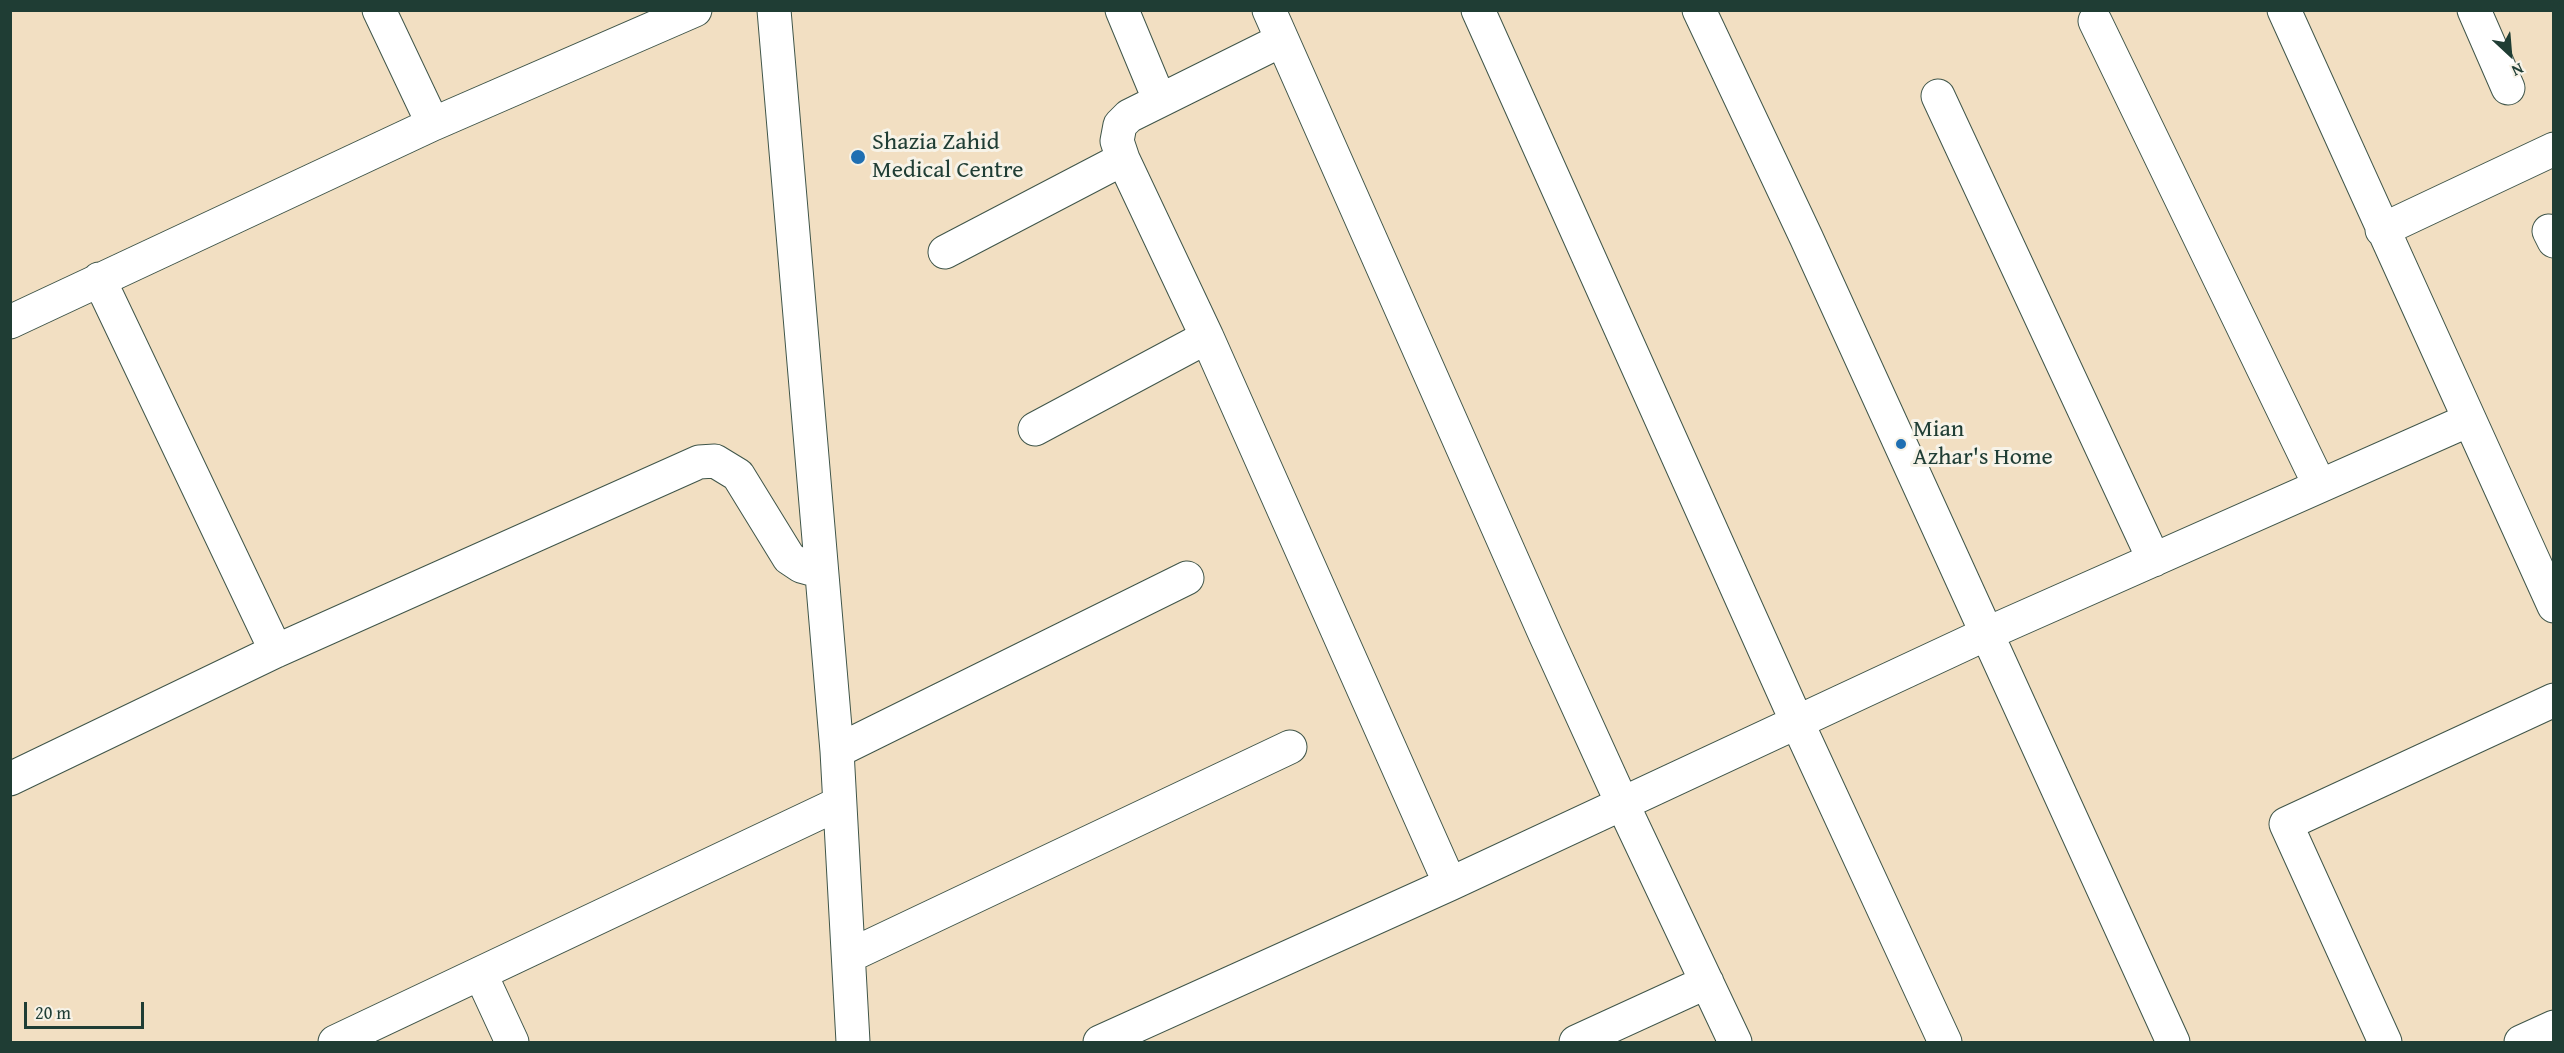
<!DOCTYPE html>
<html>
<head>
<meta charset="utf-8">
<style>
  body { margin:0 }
  #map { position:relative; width:2564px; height:1053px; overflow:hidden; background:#f2dfc2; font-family:"Gentium Book Plus",serif }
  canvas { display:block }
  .frame { position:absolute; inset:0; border:12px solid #1f3d34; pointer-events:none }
  .north { position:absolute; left:2480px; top:24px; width:60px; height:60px; -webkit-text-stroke:4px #f7f3e8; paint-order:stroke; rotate:154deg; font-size:16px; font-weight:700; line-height:24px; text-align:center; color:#1f3d34 }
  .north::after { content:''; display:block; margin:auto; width:21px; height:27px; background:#1f3d34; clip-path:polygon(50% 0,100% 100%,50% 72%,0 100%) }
  .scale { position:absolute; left:24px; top:1002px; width:120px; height:27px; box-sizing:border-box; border:3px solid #1f3d34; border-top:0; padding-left:8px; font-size:18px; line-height:21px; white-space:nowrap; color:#1f3d34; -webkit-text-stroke:4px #f7f3e8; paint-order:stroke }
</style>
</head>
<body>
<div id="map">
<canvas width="2564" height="1053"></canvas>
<div class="frame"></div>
<div class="north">N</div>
<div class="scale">20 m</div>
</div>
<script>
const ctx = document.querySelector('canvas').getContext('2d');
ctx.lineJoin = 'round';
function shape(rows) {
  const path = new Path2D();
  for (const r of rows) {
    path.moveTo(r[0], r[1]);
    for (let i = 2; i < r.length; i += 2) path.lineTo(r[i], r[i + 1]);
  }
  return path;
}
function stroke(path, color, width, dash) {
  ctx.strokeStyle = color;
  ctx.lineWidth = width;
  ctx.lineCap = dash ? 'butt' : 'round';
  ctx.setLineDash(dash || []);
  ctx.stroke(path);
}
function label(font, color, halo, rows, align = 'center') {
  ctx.font = font + ' "Gentium Book Plus",serif';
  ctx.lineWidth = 6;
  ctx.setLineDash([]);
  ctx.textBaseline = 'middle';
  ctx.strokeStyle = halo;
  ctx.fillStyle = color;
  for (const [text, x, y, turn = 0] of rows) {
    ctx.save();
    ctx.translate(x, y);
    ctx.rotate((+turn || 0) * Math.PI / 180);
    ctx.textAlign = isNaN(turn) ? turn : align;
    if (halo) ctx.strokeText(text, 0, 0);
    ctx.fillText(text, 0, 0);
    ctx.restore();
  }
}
const street = shape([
  [379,10,433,124],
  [774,10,837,751,853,1042],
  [1122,10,1159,99],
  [1269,10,1545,634,1622,803,1735,1042],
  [1478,10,1797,722,1945,1042],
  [1699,10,1806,237,2173,1042],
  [2284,10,2554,606],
  [2474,10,2508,88],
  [2095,21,2320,486],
  [1280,41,1129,116,1120,125,1117,141,1123,159,1207,337,1450,884],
  [1938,96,2154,560],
  [2382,230,2554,149],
  [2549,231,2554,241],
  [945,252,1123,159],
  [99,279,276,651],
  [10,322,433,124,695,10],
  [1035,429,1207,337],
  [837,751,1187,578],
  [10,779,276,651,699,462,715,461,738,475,789,558,801,566,812,569,820,567],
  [849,956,1290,747],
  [481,975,512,1042],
  [335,1042,838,804],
  [1100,1042,1450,884,1986,634,2469,420],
  [1576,1042,1707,982],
  [2385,1042,2286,824,2554,700],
  [2521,1042,2554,1027]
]);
const markers = [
  [858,157,8,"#1f6fb2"],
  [1901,444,6,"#1f6fb2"]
];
const poiNames = [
  ["Shazia Zahid",872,143],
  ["Medical Centre",872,171],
  ["Mian",1913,430],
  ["Azhar's Home",1913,458]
];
stroke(street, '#3f5549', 35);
stroke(street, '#fff', 33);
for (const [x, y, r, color] of markers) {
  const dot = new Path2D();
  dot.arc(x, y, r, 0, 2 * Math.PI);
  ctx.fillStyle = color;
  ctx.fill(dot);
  stroke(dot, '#f7f3e8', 2);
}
label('24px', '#1f3d34', '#f7f3e8', poiNames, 'left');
</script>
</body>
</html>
